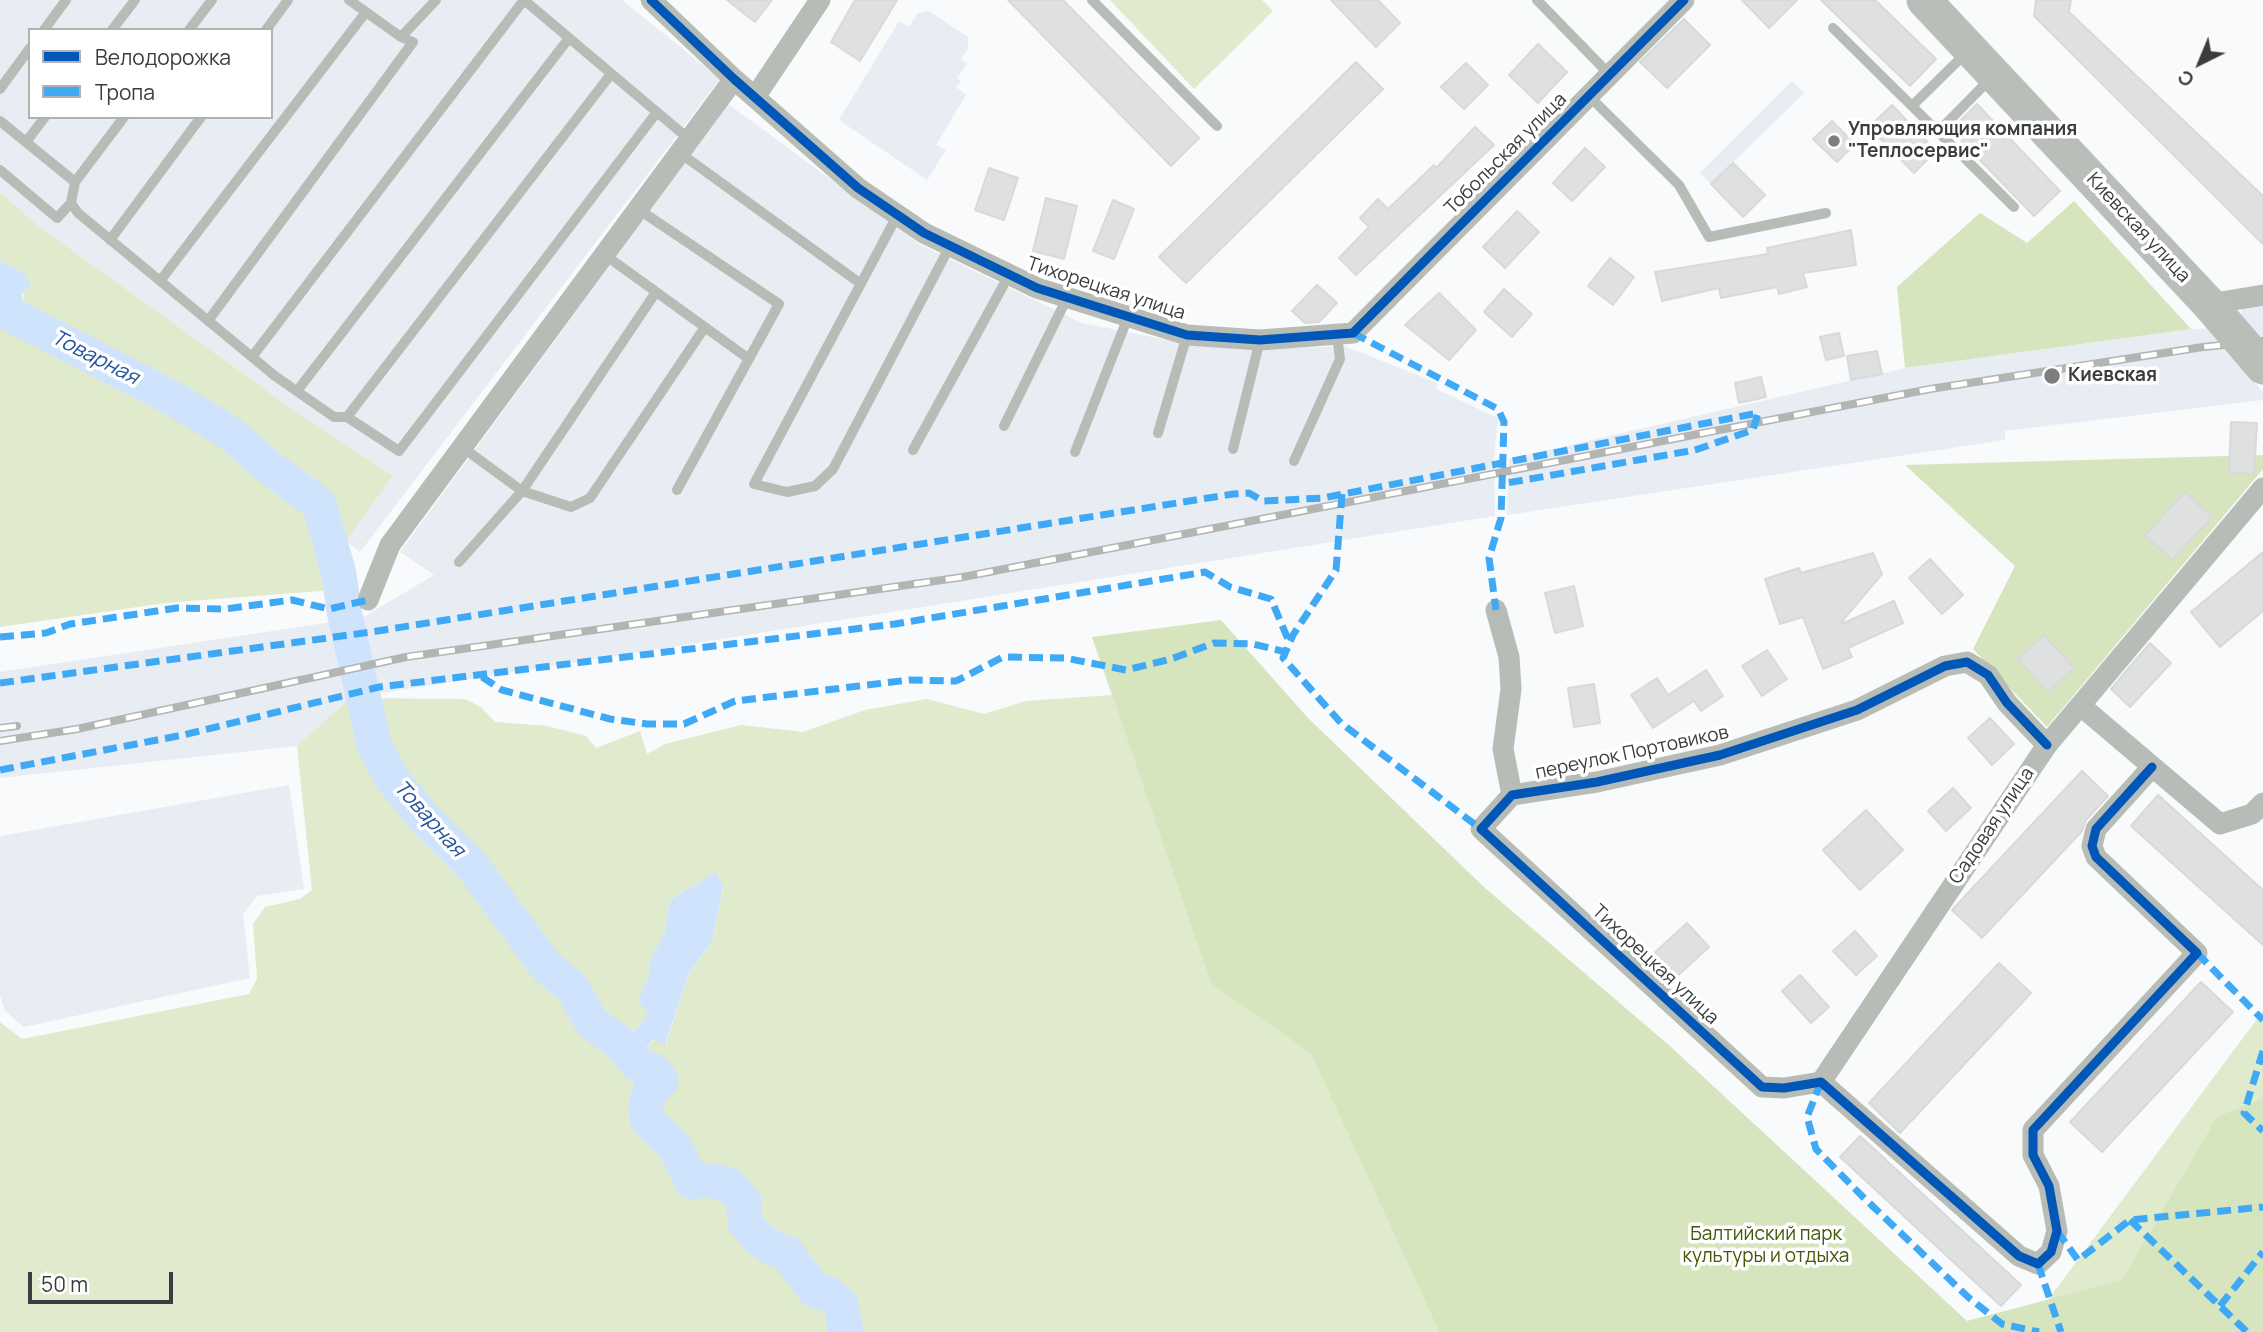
<!DOCTYPE html>
<html>
<head>
<meta charset="utf-8">
<style>
  body { margin:0 }
  #map { position:relative; width:2263px; height:1332px; overflow:hidden; background:#f8fafc; font-family:Manrope,sans-serif }
  canvas { display:block }
  .legend { position:absolute; left:28px; top:28px; width:245px; height:91px; box-sizing:border-box; background:#fff; border:2px solid #b1b1b2; margin:0; padding:9px 12px; list-style:none; font-size:21px; color:#3b3c3e }
  .legend li { display:flex; align-items:center; gap:14px; height:35px }
  .legend b { width:35px; border:2px solid #b1b1b2 }
  .north { position:absolute; left:2165px; top:28px; width:70px; height:70px; -webkit-text-stroke:5px #fff; paint-order:stroke; rotate:223deg; font-size:19px; font-weight:700; line-height:28px; text-align:center; color:#3b3c3e }
  .north::after { content:''; display:block; margin:auto; width:24px; height:32px; background:#3b3c3e; clip-path:polygon(50% 0,100% 100%,50% 72%,0 100%) }
  .scale { position:absolute; left:28px; top:1272px; width:145px; height:32px; box-sizing:border-box; border:4px solid #3b3c3e; border-top:0; padding-left:9px; font-size:21px; line-height:24px; white-space:nowrap; color:#3b3c3e; -webkit-text-stroke:5px #fff; paint-order:stroke }
</style>
</head>
<body>
<div id="map">
<canvas width="2263" height="1332"></canvas>
<ul class="legend">
<li><b style="height:9px;background:#0057b8"></b>Велодорожка</li>
<li><b style="height:9px;background:#3fa9f5"></b>Тропа</li>
</ul>
<div class="north">С</div>
<div class="scale">50 m</div>
</div>
<script>
const ctx = document.querySelector('canvas').getContext('2d');
ctx.lineJoin = 'round';
function paint(path, color) {
  ctx.fillStyle = color;
  ctx.fill(path, 'evenodd');
}
function shape(rows) {
  const path = new Path2D();
  for (const r of rows) {
    path.moveTo(r[0], r[1]);
    for (let i = 2; i < r.length; i += 2) path.lineTo(r[i], r[i + 1]);
  }
  return path;
}
function stroke(path, color, width, dash) {
  ctx.strokeStyle = color;
  ctx.lineWidth = width;
  ctx.lineCap = dash ? 'butt' : 'round';
  ctx.setLineDash(dash || []);
  ctx.stroke(path);
}
function label(font, color, halo, rows, align = 'center') {
  ctx.font = font + ' Manrope,sans-serif';
  ctx.lineWidth = 7;
  ctx.setLineDash([]);
  ctx.textBaseline = 'middle';
  ctx.strokeStyle = halo;
  ctx.fillStyle = color;
  for (const [text, x, y, turn = 0] of rows) {
    ctx.save();
    ctx.translate(x, y);
    ctx.rotate((+turn || 0) * Math.PI / 180);
    ctx.textAlign = isNaN(turn) ? turn : align;
    if (halo) ctx.strokeText(text, 0, 0);
    ctx.fillText(text, 0, 0);
    ctx.restore();
  }
}
const built = shape([
  [0,0,622,0,720,79,360,552,346,541,393,476,298,413,37,225,0,192],
  [30,30,271,30,271,117,30,117],
  [929,11,968,37,968,49,961,58,967,64,957,78,961,81,956,87,966,95,936,145,946,150,927,180,839,120,899,21,909,27,918,13],
  [1792,81,1804,93,1711,184,1700,173],
  [728,104,919,244,1082,323,1197,346,1298,348,1345,346,1437,383,1436,389,1498,418,1494,458,1495,516,376,694,362,618,434,575,400,552],
  [2263,303,2263,341,2240,318,2243,305],
  [2191,329,2207,329,2263,392,2263,400,2005,431,2005,440,1507,515,1509,459,1905,368],
  [332,622,350,698,297,746,0,778,0,672],
  [289,785,304,889,257,896,243,914,250,978,24,1027,5,1011,0,995,0,836]
]);
const green = shape([
  [1110,0,1262,0,1273,11,1194,89],
  [0,192,37,225,298,413,393,476,346,541,333,590,165,603,0,627,0,306,23,309,24,273,0,261],
  [1112,695,1211,984,1311,1052,1439,1332,0,1332,0,1022,22,1039,249,994,257,978,253,924,265,907,300,899,312,890,297,746,350,698,465,699,481,707,495,722,547,726,586,736,596,748,640,731,647,754,665,744,741,725,803,732,865,710,927,699,984,714,1026,701],
  [716,872,723,888,712,941,689,973,666,1044,654,1039,636,1063,620,1043,638,1027,649,1012,639,999,648,977,651,958,664,934,670,900],
  [2263,1011,2263,1332,2024,1332]
]);
const forest = shape([
  [2074,201,2191,329,1905,368,1897,287,1980,213,2027,243],
  [2263,455,2263,469,2047,727,1973,649,2015,566,1905,465],
  [1221,620,1308,718,1485,888,1670,1046,1967,1321,2122,1280,2217,1117,2263,1098,2263,1332,1439,1332,1311,1053,1211,984,1092,637]
]);
const water = shape([
  [0,261,24,273,31,285,22,294,23,309,0,306],
  [716,872,723,887,712,941,689,973,665,1045,653,1039,636,1063,623,1066,609,1056,638,1027,648,1012,638,1000,648,977,651,958,664,934,670,900]
]);
const river = shape([
  [0,309,176,400,232,435,269,467,319,504,339,574,344,611,374,744,390,776,425,819,473,867,545,965,573,989,592,1023,620,1043,636,1063,654,1071,661,1081,650,1091,646,1105,647,1120,675,1147,692,1182,707,1180,730,1185,744,1202,745,1223,758,1238,774,1249,787,1253,815,1291,829,1294,841,1304,846,1332]
]);
const building = shape([
  [727,0,772,0,755,22,727,0],
  [855,0,897,0,860,61,831,42,855,0],
  [1008,0,1063,0,1199,138,1171,166,1008,0],
  [1331,0,1378,0,1400,23,1376,47,1331,0],
  [1742,0,1797,0,1769,28,1742,0],
  [1821,0,1875,0,1936,59,1910,86,1821,0],
  [2036,0,2071,0,2069,12,2263,196,2263,244,2034,16,2036,0],
  [1684,19,1710,45,1667,88,1640,62,1684,19],
  [1538,44,1567,72,1538,103,1509,75,1538,44],
  [1356,62,1383,89,1186,283,1159,257,1356,62],
  [1466,63,1488,85,1464,109,1441,87,1466,63],
  [1977,104,2060,191,2034,216,1951,130,1977,104],
  [1892,105,1936,151,1914,173,1869,127,1892,105],
  [1832,121,1855,144,1837,162,1813,139,1832,121],
  [1475,127,1494,145,1356,275,1339,258,1369,227,1360,218,1378,199,1388,209,1434,165,1436,168,1475,127],
  [1585,148,1605,167,1572,201,1553,183,1585,148],
  [1733,163,1765,195,1743,217,1711,184,1733,163],
  [989,168,1018,178,1004,220,975,210,989,168],
  [1046,198,1077,206,1064,259,1033,251,1046,198],
  [1113,200,1134,209,1114,259,1093,251,1113,200],
  [1517,211,1539,232,1505,268,1483,247,1517,211],
  [1851,230,1856,265,1803,273,1807,287,1779,294,1777,287,1721,298,1719,288,1662,301,1655,272,1768,254,1767,248,1851,230],
  [1610,258,1634,277,1613,305,1588,286,1610,258],
  [1317,285,1337,303,1319,322,1305,323,1292,311,1317,285],
  [1504,289,1532,314,1512,337,1484,312,1504,289],
  [1439,293,1476,330,1449,360,1405,325,1439,293],
  [1839,333,1844,356,1826,360,1820,337,1839,333],
  [1877,351,1882,374,1851,380,1847,356,1877,351],
  [1761,377,1766,397,1739,403,1735,383,1761,377],
  [2231,422,2257,423,2254,474,2229,472,2231,422],
  [2185,492,2212,517,2172,560,2145,535,2185,492],
  [2263,552,2263,611,2220,647,2191,612,2263,552],
  [1873,553,1882,574,1839,625,1894,601,1903,623,1848,648,1852,657,1823,669,1803,617,1780,624,1765,579,1799,568,1801,573,1873,553],
  [1930,559,1963,595,1942,614,1909,578,1930,559],
  [1574,586,1583,626,1555,633,1545,593,1574,586],
  [2044,635,2074,668,2048,692,2017,659,2044,635],
  [2150,643,2171,663,2130,707,2111,689,2150,643],
  [1767,650,1787,679,1762,696,1742,666,1767,650],
  [1706,670,1723,696,1701,711,1694,701,1653,728,1631,695,1657,678,1668,695,1706,670],
  [1594,684,1600,723,1574,727,1568,688,1594,684],
  [1990,718,2014,744,1992,765,1968,738,1990,718],
  [2082,771,2108,796,2086,820,2082,831,1982,938,1952,910,2082,771],
  [1953,788,1971,808,1946,831,1928,811,1953,788],
  [2158,795,2263,890,2263,945,2131,826,2158,795],
  [1866,810,1903,850,1860,890,1823,850,1866,810],
  [1687,923,1709,947,1674,979,1652,955,1687,923],
  [1855,931,1877,956,1856,975,1833,951,1855,931],
  [1999,963,2031,993,1900,1133,1869,1103,1999,963],
  [1800,975,1829,1007,1811,1023,1782,991,1800,975],
  [2201,982,2233,1012,2102,1152,2070,1122,2201,982],
  [1860,1136,2021,1285,2001,1306,1840,1157,1860,1136]
]);
const service = shape([
  [349,0,401,37,436,0],
  [1092,0,1217,126],
  [1537,0,1609,74],
  [1833,28,2014,207],
  [44,30,66,0],
  [112,30,135,0],
  [189,30,212,0],
  [266,30,288,0],
  [0,89,30,48],
  [1588,95,1679,185,1709,237,1826,213],
  [1912,106,1966,53],
  [0,121,75,182,71,203],
  [1938,132,1990,79],
  [26,142,45,117],
  [680,153,861,284],
  [0,170,57,218,71,203,78,213,275,376,334,417,347,417,399,451,657,112],
  [75,182,124,117],
  [638,209,779,304,677,490],
  [898,214,754,484,787,492,815,486,833,469,950,246],
  [110,240,201,117],
  [605,255,749,359],
  [160,281,366,12],
  [208,321,413,42,401,37],
  [252,357,524,0,690,140],
  [297,391,569,38],
  [347,417,611,74],
  [1004,426,1067,298],
  [1158,433,1187,335],
  [462,447,522,491,656,292],
  [1233,449,1260,340],
  [913,450,1009,275],
  [1075,452,1128,317],
  [1294,461,1340,359,1337,335],
  [459,562,522,491,571,507,590,498,705,327]
]);
const minor = shape([
  [651,0,734,79,858,188,924,233,1037,288,1187,335,1260,340,1353,333,1684,0],
  [755,97,820,0],
  [2209,304,2263,295],
  [368,600,390,545,734,79],
  [1496,610,1509,657,1511,689,1503,749,1512,795],
  [2081,706,2220,824,2252,814,2263,803],
  [1821,1082,1784,1088,1762,1087,1481,829,1512,795,1597,782,1720,755,1857,710,1945,666,1967,662,1988,675,2007,703,2047,745],
  [1821,1082,2019,1256,2038,1264,2051,1252,2057,1231,2049,1186,2033,1155,2033,1130,2197,953,2096,857,2092,846,2096,829,2152,767],
  [1821,1082,2047,745,2263,488]
]);
const primary = shape([
  [1924,0,2209,304]
]);
const rail = shape([
  [0,728,17,726],
  [0,741,77,729,406,657,963,577,1930,389,2203,347,2263,341]
]);
const primaryBridge = shape([
  [2209,304,2263,367]
]);
const quiet = shape([
  [1353,333,1498,409,1504,422,1501,518,1489,558,1496,610],
  [1342,494,1336,570,1293,635,1283,658,1341,723,1481,829],
  [0,637,46,633,70,624,177,608,225,609,292,600,329,609,368,600],
  [482,677,502,690,610,719,647,724,684,724,735,701,909,680,956,681,1003,657,1065,658,1126,670,1171,659,1214,643,1253,644,1286,652],
  [0,683,371,632,1233,494,1249,493,1263,501,1323,498,1758,413,1753,430,1695,450,1501,484],
  [0,770,183,735,379,687,895,624,1205,572,1230,587,1271,599,1290,644],
  [2197,953,2263,1020],
  [2263,1051,2244,1113,2263,1131],
  [1821,1082,1807,1117,1816,1149,1864,1198,1968,1297,2002,1324,2039,1332],
  [2130,1220,2247,1332],
  [2057,1231,2078,1260,2130,1220,2263,1207],
  [2038,1264,2061,1332],
  [2220,1306,2263,1252]
]);
const cycleway = shape([
  [651,0,734,79,858,188,924,233,1037,288,1187,335,1260,340,1353,333,1684,0],
  [2047,745,2007,703,1988,675,1967,662,1945,666,1857,710,1720,755,1597,782,1512,795,1481,829,1762,1087,1784,1088,1821,1082,2019,1256,2038,1264,2051,1252,2057,1231,2049,1186,2033,1155,2033,1130,2197,953,2096,857,2092,846,2096,829,2152,767]
]);
const markers = [
  [1834,141,7,"#7d7e80"],
  [2052,376,9,"#7d7e80"]
];
const poiNames = [
  ["Упровляющия компания",1848,130],
  ["\"Теплосервис\"",1848,152],
  ["Киевская",2068,376]
];
const streetNames = [
  ["Тобольская улица",1506,154,-45],
  ["Киевская улица",2138,228,47],
  ["Тихорецкая улица",1106,289,18],
  ["переулок Портовиков",1632,753,-12],
  ["Садовая улица",1992,826,-56],
  ["Тихорецкая улица",1655,965,43]
];
const parkNames = [
  ["Балтийский парк",1766,1235],
  ["культуры и отдыха",1766,1257]
];
const waterNames = [
  ["Товарная",95,358,27],
  ["Товарная",429,819,48]
];
paint(built, '#e8edf3');
paint(green, '#dfebcc');
paint(forest, '#d6e5be');
paint(water, '#d0e3fd');
stroke(river, '#d0e3fd', 35);
paint(building, '#dfe0e0');
stroke(building, '#d9d9d9', 2);
stroke(service, '#b7bdb6', 10);
stroke(minor, '#b7bdb6', 21);
stroke(primary, '#babeb9', 35);
stroke(rail, '#b2b5b2', 8);
stroke(rail, '#fff', 5, [16]);
stroke(primaryBridge, '#babeb9', 35);
stroke(quiet, '#3fa9f5', 7, [14, 7]);
stroke(cycleway, '#0057b8', 9);
for (const [x, y, r, color] of markers) {
  const dot = new Path2D();
  dot.arc(x, y, r, 0, 2 * Math.PI);
  ctx.fillStyle = color;
  ctx.fill(dot);
  stroke(dot, '#fff', 2.5);
}
label('bold 19px', '#3b3c3e', '#fff', poiNames, 'left');
label('19px', '#3b3c3e', '#fff', streetNames);
label('19px', '#445807', '#fff', parkNames);
label('italic 21px', '#24559c', '#fff', waterNames);
</script>
</body>
</html>
